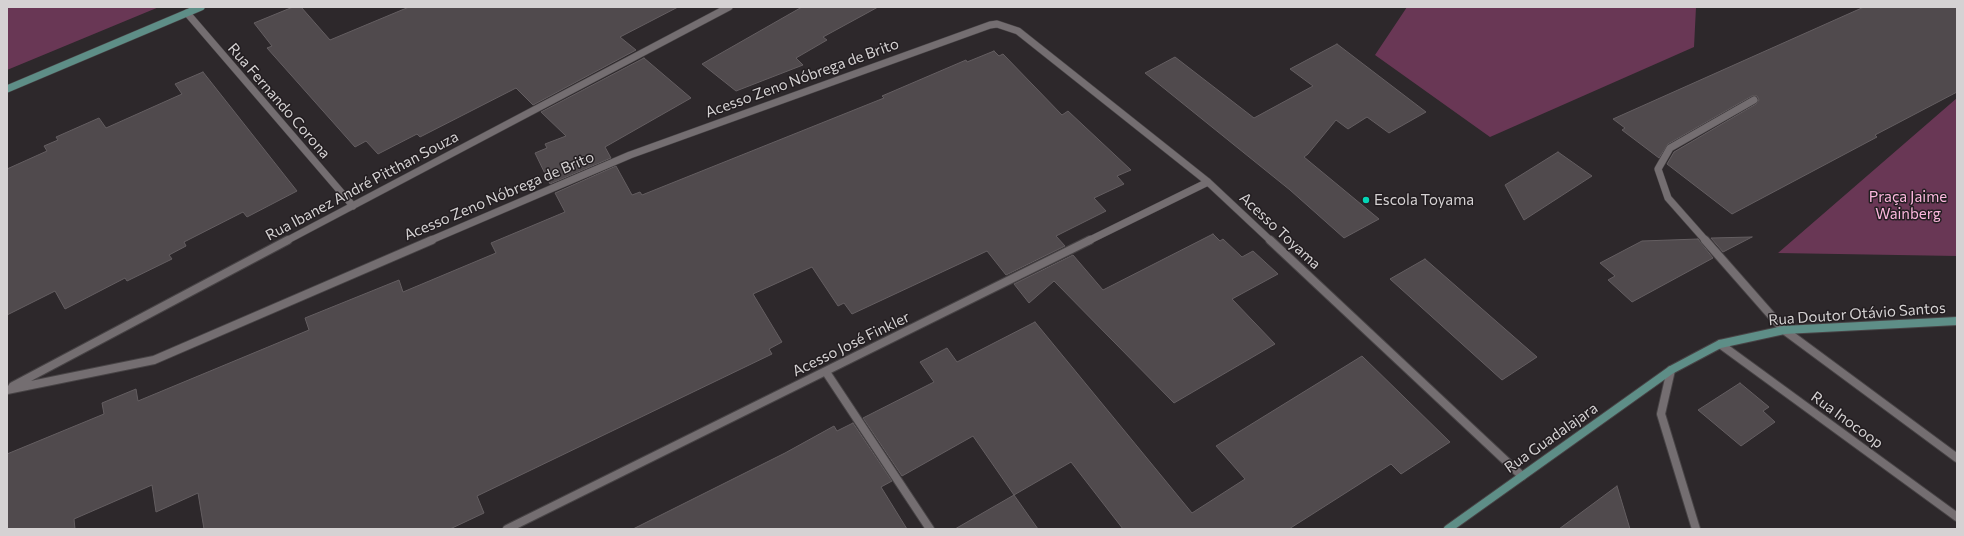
<!DOCTYPE html>
<html>
<head>
<meta charset="utf-8">
<style>
  body { margin:0 }
  #map { position:relative; width:1964px; height:536px; overflow:hidden; background:#2d282b; font-family:Commissioner,sans-serif }
  canvas { display:block }
  .frame { position:absolute; inset:0; border:8px solid #d5d2d3; pointer-events:none }
</style>
</head>
<body>
<div id="map">
<canvas width="1964" height="536"></canvas>
<div class="frame"></div>
</div>
<script>
const ctx = document.querySelector('canvas').getContext('2d');
ctx.lineJoin = 'round';
function paint(path, color) {
  ctx.fillStyle = color;
  ctx.fill(path, 'evenodd');
}
function shape(rows) {
  const path = new Path2D();
  for (const r of rows) {
    path.moveTo(r[0], r[1]);
    for (let i = 2; i < r.length; i += 2) path.lineTo(r[i], r[i + 1]);
  }
  return path;
}
function stroke(path, color, width, dash) {
  ctx.strokeStyle = color;
  ctx.lineWidth = width;
  ctx.lineCap = dash ? 'butt' : 'round';
  ctx.setLineDash(dash || []);
  ctx.stroke(path);
}
function label(font, color, halo, rows, align = 'center') {
  ctx.font = font + ' Commissioner,sans-serif';
  ctx.lineWidth = 3;
  ctx.setLineDash([]);
  ctx.textBaseline = 'middle';
  ctx.strokeStyle = halo;
  ctx.fillStyle = color;
  for (const [text, x, y, turn = 0] of rows) {
    ctx.save();
    ctx.translate(x, y);
    ctx.rotate((+turn || 0) * Math.PI / 180);
    ctx.textAlign = isNaN(turn) ? turn : align;
    if (halo) ctx.strokeText(text, 0, 0);
    ctx.fillText(text, 0, 0);
    ctx.restore();
  }
}
const green = shape([
  [7,7,159,7,7,70],
  [1407,7,1696,7,1694,47,1490,137,1375,55],
  [1957,98,1957,256,1778,253]
]);
const building = shape([
  [293,7,301,7,330,40,409,7,678,7,620,37,636,50,533,105,516,88,420,137,417,134,378,154,366,141,355,147,267,48,272,46,254,23,293,7],
  [802,7,878,7,823,37,827,40,796,58,803,65,736,91,702,64,802,7],
  [1864,7,1957,7,1957,92,1875,135,1877,137,1732,214,1667,164,1674,152,1756,104,1759,100,1757,96,1752,96,1668,144,1659,158,1622,130,1625,128,1613,119,1864,7],
  [1337,44,1426,112,1389,133,1367,117,1348,129,1336,120,1308,154,1304,157,1379,219,1344,238,1290,190,1145,73,1175,57,1254,118,1313,86,1290,69,1337,44],
  [994,51,999,56,1003,54,1062,115,1068,111,1131,170,1117,176,1124,184,1094,198,1106,211,1056,236,1065,246,1006,275,987,251,852,314,844,303,838,306,812,267,753,294,782,342,769,349,772,354,477,496,484,513,450,529,204,529,198,493,156,512,152,485,74,519,75,529,7,529,7,454,104,414,102,403,136,389,138,401,309,330,305,318,399,280,403,292,496,253,491,243,565,212,555,193,616,166,632,195,640,192,642,195,884,98,882,96,966,60,967,62,994,51],
  [644,58,691,98,605,147,611,158,550,184,535,153,547,148,545,144,566,136,541,112,644,58],
  [203,72,297,191,247,217,243,212,184,242,186,246,169,255,172,259,127,281,125,278,65,309,55,291,7,315,7,169,47,151,44,146,58,140,56,137,99,118,106,128,182,94,175,84,203,72],
  [1558,152,1592,176,1524,220,1505,185,1558,152],
  [1213,234,1220,241,1223,239,1242,257,1253,251,1278,274,1232,299,1275,344,1174,403,1054,281,1029,303,1014,284,1073,255,1103,290,1213,234],
  [1752,237,1723,252,1711,238,1752,237],
  [1698,239,1713,258,1632,302,1608,280,1615,276,1600,263,1642,241,1698,239],
  [1425,259,1537,357,1502,380,1390,279,1425,259],
  [1035,322,1192,513,1245,479,1216,446,1362,356,1450,442,1401,474,1391,464,1289,529,1123,529,1071,462,1014,495,973,436,902,476,863,418,934,382,920,362,947,348,957,362,1035,322],
  [1740,383,1769,407,1763,411,1775,422,1741,446,1698,410,1740,383],
  [853,423,892,481,881,487,907,529,633,529,785,453,834,426,837,431,853,423],
  [1617,486,1630,529,1559,529,1617,486],
  [1014,495,1038,529,955,529,1014,495]
]);
const laneFar1 = shape([
  [1706,241,1668,198,1658,169,1670,148,1754,100]
]);
const lane = shape([
  [1705,240,1784,330,1957,458]
]);
const streetFar1 = shape([
  [187,13,353,206],
  [286,241,729,7],
  [429,241,630,155,990,25,997,24,1018,31,1208,182,1271,241],
  [1088,241,1208,182]
]);
const street = shape([
  [1270,240,1522,476],
  [1720,344,1957,517],
  [1671,370,1661,414,1696,529],
  [826,372,930,529],
  [13,386,288,240],
  [7,390,154,360,432,240],
  [507,529,1090,240]
]);
const secondaryFar1 = shape([
  [7,89,201,7]
]);
const secondary = shape([
  [1448,529,1671,370,1720,344,1784,330,1957,321]
]);
const markers = [
  [1366,200,4,"#04d5b6"]
];
const streetNames = [
  ["Acesso Zeno Nóbrega de Brito",802,78,-20],
  ["Rua Fernando Corona",279,101,49],
  ["Rua Ibanez André Pitthan Souza",362,186,-28],
  ["Acesso Zeno Nóbrega de Brito",499,196,-23],
  ["Acesso Toyama",1280,231,43],
  ["Rua Doutor Otávio Santos",1857,314,-4],
  ["Acesso José Finkler",851,344,-26],
  ["Rua Inocoop",1847,420,36],
  ["Rua Guadalajara",1551,438,-35]
];
const parkNames = [
  ["Praça Jaime",1908,197],
  ["Wainberg",1908,214]
];
const poiNames = [
  ["Escola Toyama",1374,200]
];
paint(green, '#693755');
paint(building, '#504a4d');
stroke(building, '#645e61', 1);
stroke(laneFar1, '#474345', 8);
stroke(lane, '#474345', 10);
stroke(streetFar1, '#474345', 8);
stroke(street, '#474345', 10);
stroke(secondaryFar1, '#474345', 8);
stroke(secondary, '#474345', 10);
stroke(laneFar1, '#746e71', 7);
stroke(lane, '#746e71', 8);
stroke(streetFar1, '#746e71', 7);
stroke(street, '#746e71', 8);
stroke(secondaryFar1, '#5e8e87', 7);
stroke(secondary, '#5e8e87', 8);
for (const [x, y, r, color] of markers) {
  const dot = new Path2D();
  dot.arc(x, y, r, 0, 2 * Math.PI);
  ctx.fillStyle = color;
  ctx.fill(dot);
  stroke(dot, '#231e21', 1.5);
}
label('15px', '#d5d2d3', '#231e21', streetNames);
label('15px', '#fcb8de', '#231e21', parkNames);
label('15px', '#d5d2d3', '#231e21', poiNames, 'left');
</script>
</body>
</html>
